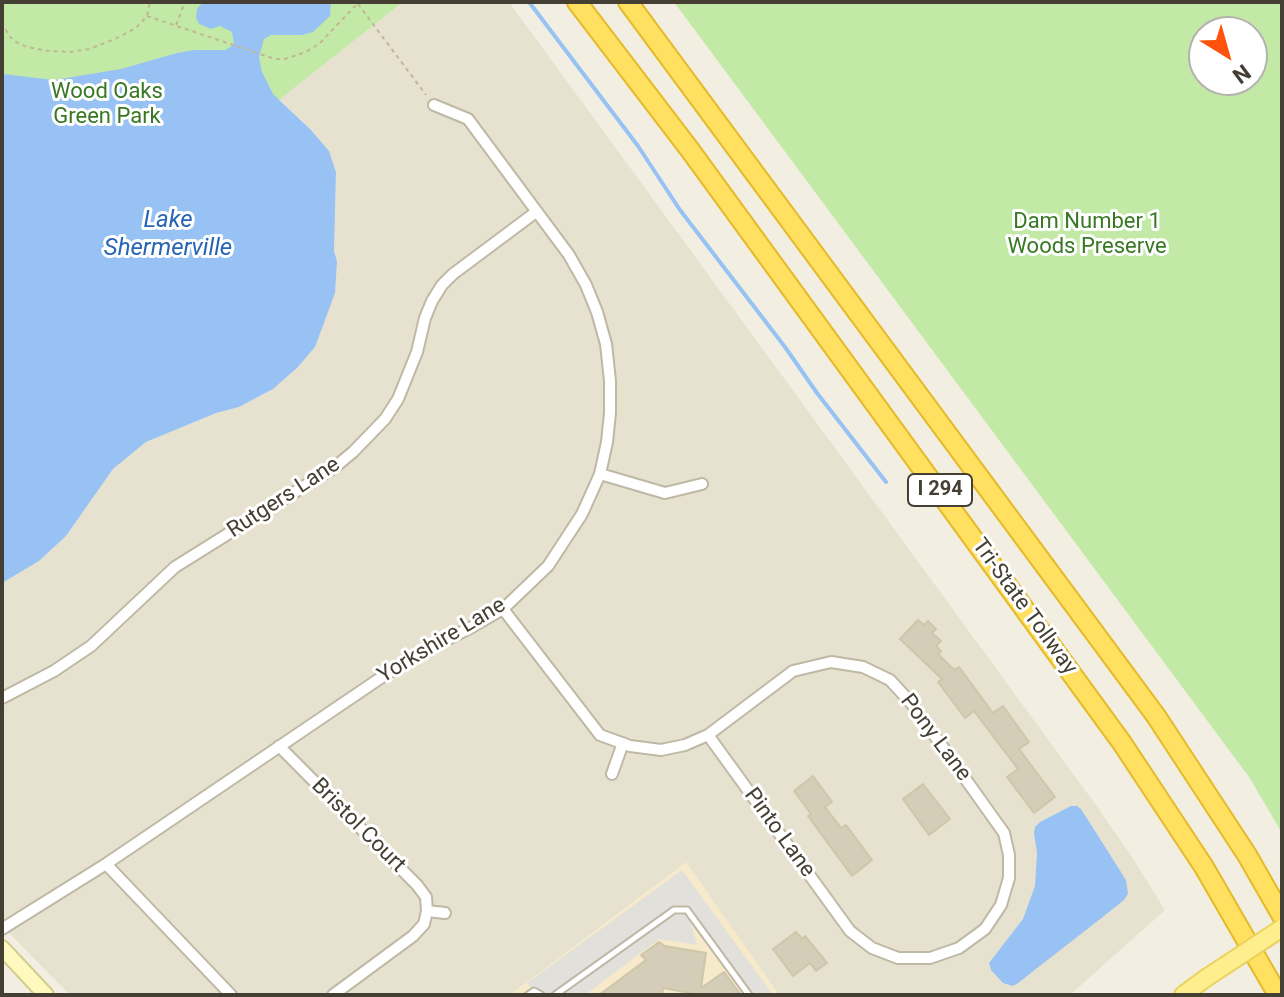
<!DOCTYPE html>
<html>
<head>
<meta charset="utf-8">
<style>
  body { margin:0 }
  #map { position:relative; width:1284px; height:997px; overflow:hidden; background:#f2efe2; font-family:Roboto,sans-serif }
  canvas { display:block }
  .frame { position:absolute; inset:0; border:4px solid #443f32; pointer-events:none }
  .north { position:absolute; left:1188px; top:16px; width:80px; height:80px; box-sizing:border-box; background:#fff; border:2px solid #b4b2ad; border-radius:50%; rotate:143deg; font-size:22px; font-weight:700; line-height:32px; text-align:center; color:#443f32 }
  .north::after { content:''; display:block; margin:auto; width:28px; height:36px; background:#ff520c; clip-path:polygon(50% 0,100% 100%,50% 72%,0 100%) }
</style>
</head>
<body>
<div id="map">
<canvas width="1284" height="997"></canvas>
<div class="frame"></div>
<div class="north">N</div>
</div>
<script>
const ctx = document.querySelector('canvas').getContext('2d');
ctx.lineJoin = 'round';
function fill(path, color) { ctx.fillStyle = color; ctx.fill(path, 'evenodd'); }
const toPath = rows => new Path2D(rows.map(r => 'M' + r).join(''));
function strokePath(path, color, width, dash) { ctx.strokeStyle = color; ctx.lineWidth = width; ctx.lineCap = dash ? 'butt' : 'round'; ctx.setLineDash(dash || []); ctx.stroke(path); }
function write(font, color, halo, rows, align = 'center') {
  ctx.font = font + ' Roboto,sans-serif'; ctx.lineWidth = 6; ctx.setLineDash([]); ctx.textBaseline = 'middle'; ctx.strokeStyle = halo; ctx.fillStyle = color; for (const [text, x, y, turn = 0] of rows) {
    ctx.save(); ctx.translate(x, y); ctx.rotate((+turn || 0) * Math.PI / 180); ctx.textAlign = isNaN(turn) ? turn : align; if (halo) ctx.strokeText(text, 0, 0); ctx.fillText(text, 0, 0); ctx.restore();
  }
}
const residential = toPath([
  [403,2,509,2,1093,801,1128,851,1165,910,1070,995,779,995,686,863,510,995,70,995,2,926,2,583,39,561,66,536,113,469,146,442,216,413,239,407,273,389,297,368,337,261,334,251,336,172,329,151,311,130,279,99]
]);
const commercial = toPath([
  [686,862,779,995,510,995]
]);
const green = toPath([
  [2,2,403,2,2,318],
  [674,2,1282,2,1282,833,1249,777],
  [1204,32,1252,32,1252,80,1204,80]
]);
const parking = toPath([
  [682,870,773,995,749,995,688,914,697,945,659,939,585,995,537,995,527,983]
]);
const water = toPath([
  [203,2,331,2,330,16,313,32,302,35,271,35,264,39,259,57,262,72,273,94,311,130,329,151,336,172,334,251,337,261,335,293,315,347,297,368,273,389,239,407,216,413,146,442,113,469,66,536,39,561,2,583,2,74,54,80,121,69,177,53,194,50,226,50,234,44,232,32,220,26,211,29,199,24,196,18,197,9],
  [1071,806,1077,806,1081,809,1126,880,1128,894,1124,900,1104,916,1018,983,1013,986,1003,983,991,970,989,963,1023,919,1035,886,1037,853,1034,833,1035,827,1040,822]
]);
const stream = toPath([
  [529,2,638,146,680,210,785,347,817,393,886,482]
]);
const building = toPath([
  [918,620,924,625,928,621,936,629,932,633,941,641,936,646,941,651,938,654,954,670,959,667,993,713,1003,706,1029,742,1019,749,1055,797,1034,813,1007,777,1018,769,974,711,965,718,938,682,942,679,900,639,918,620],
  [813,776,832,802,825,807,841,828,846,825,872,860,852,876,808,816,811,814,794,791,813,776],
  [923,784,950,819,929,835,903,799,923,784],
  [796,932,802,939,805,936,827,963,816,971,810,963,793,976,773,949,796,932],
  [659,942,665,946,706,953,701,988,724,972,741,995,689,995,690,993,663,988,662,995,599,995,646,960,641,955,659,942]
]);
const path = toPath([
  [358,4,426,95],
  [147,16,275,59,285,59,306,52,320,43,359,2],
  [2,22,9,36,16,42,27,47,49,51,70,52,89,49,115,39,136,28,147,16,150,2],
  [176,25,185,2]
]);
const lane = toPath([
  [528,995,534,991,541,995],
  [555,995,674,910,687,910,749,995]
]);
const street = toPath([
  [600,474,665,493,702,484],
  [503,609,600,735,630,746,661,750,685,745,708,735,793,671,831,662,863,667,890,680,912,704,1004,833,1009,855,1009,878,1001,905,985,929,959,948,930,958,898,958,872,948,850,931,708,735],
  [2,698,54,671,91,646,175,567,335,467,353,452,385,419,398,399,417,352,425,318,432,301,442,285,453,274,536,212],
  [279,746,417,885,426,897,427,911,424,924,413,936,333,995],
  [612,774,623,743],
  [106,864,231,995],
  [427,911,445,913],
  [2,929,106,864,410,658,470,628,503,609,548,566,582,514,600,474,607,442,610,413,610,381,606,344,597,312,586,285,569,255,468,119,434,105]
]);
const secondary = toPath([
  [2,948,46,995]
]);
const primary = toPath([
  [1183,995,1206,978]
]);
const highway = toPath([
  [577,2,690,150,1122,743,1204,867,1278,995],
  [628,2,1156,716,1247,855,1282,916]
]);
const primaryBridge = toPath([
  [1206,978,1282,928]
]);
const shields = [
  [940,490,64]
];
const shieldNames = [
  ["I 294",940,490]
];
const parkNames = [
  ["Wood Oaks",107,92],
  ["Green Park",107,117],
  ["Dam Number 1",1087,222],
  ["Woods Preserve",1087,247]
];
const streetNames = [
  ["Rutgers Lane",284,498,-33],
  ["Tri-State Tollway",1024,607,54],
  ["Yorkshire Lane",442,641,-31],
  ["Pony Lane",935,738,53],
  ["Bristol Court",358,826,45],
  ["Pinto Lane",779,833,54]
];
const waterNames = [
  ["Lake",168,221],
  ["Shermerville",168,249]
];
fill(residential, '#e6e2cf');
fill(commercial, '#f6eacb');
fill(green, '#c3e9a7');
fill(parking, '#e2e0db');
fill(water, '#99c2f4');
strokePath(stream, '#99c2f4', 4);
fill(building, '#d4cdb7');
strokePath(building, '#cfc6aa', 2);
strokePath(lane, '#beb8a4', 9);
strokePath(street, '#beb8a4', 14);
strokePath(secondary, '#d4cc8e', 18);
strokePath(primary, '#ead258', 20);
strokePath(highway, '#e5ba28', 22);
strokePath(path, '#c0b795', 2, [4, 4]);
strokePath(lane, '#fff', 5);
strokePath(street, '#fff', 10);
strokePath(secondary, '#fff8bf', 14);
strokePath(primary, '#ffee8e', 16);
strokePath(highway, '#ffe060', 18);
strokePath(primaryBridge, '#ead258', 20, []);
strokePath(primaryBridge, '#ffee8e', 16);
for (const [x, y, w] of shields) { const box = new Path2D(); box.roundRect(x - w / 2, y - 16, w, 32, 6); ctx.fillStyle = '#fff'; ctx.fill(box); strokePath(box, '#443f32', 2); }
write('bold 20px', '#443f32', null, shieldNames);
write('22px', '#387823', '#fff', parkNames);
write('22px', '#443f32', '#fff', streetNames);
write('italic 24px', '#2765b4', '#fff', waterNames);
</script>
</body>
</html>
